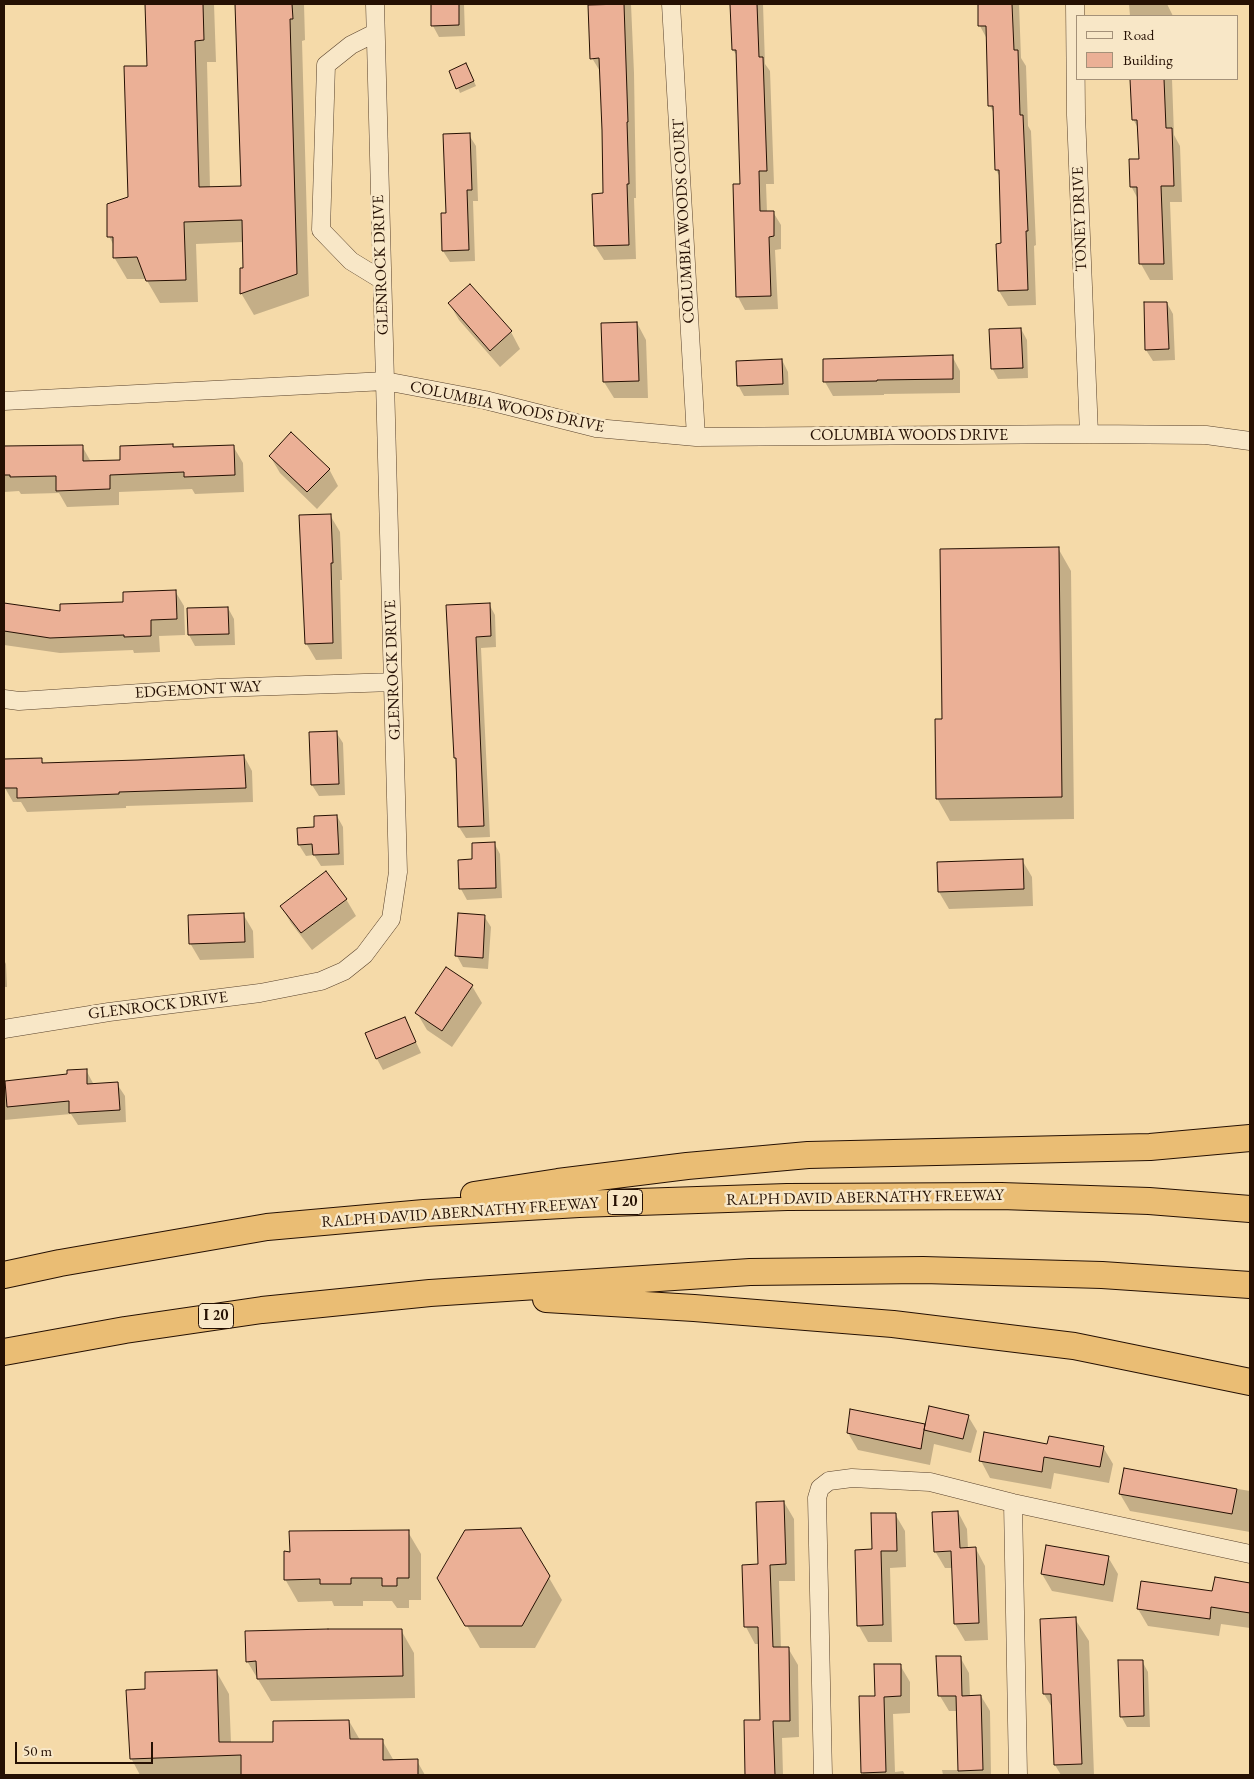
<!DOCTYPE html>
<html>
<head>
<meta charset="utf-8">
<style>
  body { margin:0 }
  #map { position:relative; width:1254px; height:1779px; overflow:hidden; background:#f5daa9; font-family:"EB Garamond",serif }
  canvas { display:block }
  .frame { position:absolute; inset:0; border:5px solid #251003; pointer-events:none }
  .legend { position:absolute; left:1076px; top:15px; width:162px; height:65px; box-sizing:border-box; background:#f8e7c7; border:1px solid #a49179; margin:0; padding:6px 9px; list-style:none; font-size:15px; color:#251003 }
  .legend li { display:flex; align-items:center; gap:10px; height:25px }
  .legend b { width:25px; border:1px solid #a49179 }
  .scale { position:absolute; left:15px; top:1742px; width:138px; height:22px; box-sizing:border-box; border:2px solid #251003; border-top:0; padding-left:6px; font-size:15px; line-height:18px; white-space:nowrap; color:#251003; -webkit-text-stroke:4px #f8e7c7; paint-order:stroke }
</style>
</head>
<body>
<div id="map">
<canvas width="1254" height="1779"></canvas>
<div class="frame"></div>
<ul class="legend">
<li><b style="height:6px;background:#f8e7c7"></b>Road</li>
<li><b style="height:14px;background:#ebb096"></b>Building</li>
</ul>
<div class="scale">50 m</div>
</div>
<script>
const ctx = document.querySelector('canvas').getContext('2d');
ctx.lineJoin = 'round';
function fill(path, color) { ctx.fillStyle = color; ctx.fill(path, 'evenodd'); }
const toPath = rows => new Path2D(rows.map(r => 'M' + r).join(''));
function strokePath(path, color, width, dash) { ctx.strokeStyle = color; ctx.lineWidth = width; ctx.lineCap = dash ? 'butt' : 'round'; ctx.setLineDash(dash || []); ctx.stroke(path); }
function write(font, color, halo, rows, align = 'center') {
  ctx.font = font + ' "EB Garamond",serif'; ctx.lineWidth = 5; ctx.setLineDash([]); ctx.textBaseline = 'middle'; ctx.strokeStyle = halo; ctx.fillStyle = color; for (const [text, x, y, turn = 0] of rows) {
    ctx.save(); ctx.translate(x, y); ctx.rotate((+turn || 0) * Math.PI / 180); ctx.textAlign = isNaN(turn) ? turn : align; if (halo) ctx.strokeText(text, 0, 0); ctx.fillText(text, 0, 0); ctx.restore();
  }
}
const shadow = toPath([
  [146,4,214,4,216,62,207,62,210,188,242,187,237,4,304,4,305,40,302,41,309,296,254,315,241,293,244,269,243,242,196,244,198,302,160,303,146,279,127,279,114,257,114,246,109,236,129,197,148,67],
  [432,4,464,4,465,36,439,37,433,26],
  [591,4,631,4,634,73,636,198,634,198,636,259,604,260,595,246,604,195,601,73,592,58],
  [732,4,763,4,765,64,770,71,774,184,766,184,767,212,773,212,781,225,781,249,775,250,778,309,745,310,738,297,734,185,742,185,738,57,733,50],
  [979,4,1019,4,1021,58,1026,66,1028,126,1031,131,1036,245,1034,246,1036,305,1008,306,999,291,1003,245,1000,177,996,170,994,113,990,106,987,39,980,26],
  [1129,4,1167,4,1173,16,1130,16],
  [469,70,476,86,460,93,458,88],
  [1131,79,1172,79,1174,135,1180,146,1182,202,1170,202,1173,280,1150,280,1141,264,1138,199,1131,186,1140,160,1139,130,1133,119],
  [469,135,476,146,478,201,473,201,475,261,450,262,443,251,442,215,447,214],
  [469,286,511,332,520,349,500,367,459,320,449,303],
  [1167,303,1173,314,1175,360,1153,361,1146,350],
  [637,323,646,340,648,398,614,398,604,382],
  [1021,329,1027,340,1028,378,998,379,992,368],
  [952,356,960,371,960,393,884,394,884,395,833,396,825,382,824,360],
  [782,360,788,372,789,395,744,396,738,385],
  [82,446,91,462,121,461,174,448,233,446,243,463,244,492,195,494,192,489,119,492,119,505,67,507,59,493,21,494,19,491,4,492,4,448],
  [270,456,329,469,338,486,317,509,280,473],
  [330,515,340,532,342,580,340,580,342,659,316,660,306,643],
  [1058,548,1071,571,1074,819,950,821,937,798,944,720],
  [175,591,184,606,185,635,159,636,160,652,134,653,133,650,60,653,4,645,4,604,61,612,124,603],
  [489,604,495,615,496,647,481,648,490,837,466,838,459,827,447,606],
  [228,608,234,619,235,645,195,646,189,635],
  [336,732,343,743,345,795,319,796,312,785,310,733],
  [244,756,252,771,253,802,126,806,126,808,27,812,21,802,13,802,5,788,4,760,41,759,44,764],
  [337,816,343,827,344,865,321,866,314,855,306,856,299,845,315,828],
  [494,843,500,854,502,898,467,900,461,889,473,860],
  [1022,860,1032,877,1033,906,949,909,939,892],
  [346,899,356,916,312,950,291,923,281,906],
  [243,914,253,931,254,958,200,960,190,943],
  [484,916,491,927,488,969,463,967,457,956],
  [4,960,6,964,7,987,4,987],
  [472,986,482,1003,452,1047,427,1030,417,1013],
  [405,1018,421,1053,383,1070,377,1059],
  [86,1070,94,1085,117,1084,125,1096,126,1122,78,1125,71,1114,4,1120,4,1083,69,1075],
  [968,1416,977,1431,971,1453,934,1444,930,1465,858,1450,848,1433,924,1425,926,1428],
  [1048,1445,1103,1447,1113,1464,1109,1483,1054,1473,1051,1489,990,1478,981,1461],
  [1125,1470,1250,1491,1250,1532,1130,1511,1120,1494],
  [784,1502,794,1519,795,1581,779,1581,781,1649,788,1648,798,1665,799,1737,782,1738,783,1775,746,1775,745,1722,762,1721,760,1644,755,1644,746,1627,759,1565],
  [958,1512,967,1529,968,1549,976,1549,985,1566,988,1640,965,1641,955,1624,953,1568,945,1568,935,1551],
  [895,1514,905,1531,906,1567,890,1568,892,1642,868,1642,859,1626,873,1550],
  [521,1530,562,1600,535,1648,480,1648,439,1578],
  [408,1532,421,1554,421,1600,409,1600,409,1608,397,1608,392,1601,363,1601,363,1606,334,1606,332,1601,298,1602,285,1579,291,1553],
  [1108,1557,1118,1574,1113,1602,1052,1591,1042,1574],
  [1216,1579,1250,1584,1250,1628,1221,1624,1219,1636,1148,1626,1138,1609,1213,1592],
  [1075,1619,1089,1641,1094,1775,1061,1775,1055,1765,1053,1709,1044,1694],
  [401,1630,414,1653,415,1698,271,1701,247,1661],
  [960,1657,969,1673,970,1696,981,1696,990,1711,991,1775,943,1775,942,1770,959,1770,958,1711,949,1711,940,1696],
  [1142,1661,1148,1672,1150,1727,1127,1727,1121,1716],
  [900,1665,910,1682,910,1713,893,1714,895,1772,903,1771,905,1775,864,1775,862,1772,877,1697],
  [216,1671,229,1694,231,1743,274,1743,349,1721,360,1740,382,1740,394,1761,417,1761,425,1775,140,1775,131,1758,146,1690]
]);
const building = toPath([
  [145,4,203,4,204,40,195,41,199,187,241,186,235,4,292,4,293,19,290,19,297,274,240,294,240,268,243,268,242,220,184,222,186,280,146,281,137,257,113,258,113,237,107,237,107,204,128,197,124,66,147,66,145,4],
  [431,4,459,4,459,25,431,26,431,4],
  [624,4,628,122,627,122,629,184,627,184,629,245,594,246,592,194,603,193,602,130,599,58,590,59,588,5,624,4],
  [730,4,757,4,759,57,763,57,767,171,759,171,760,211,774,211,774,236,769,237,771,296,736,297,733,184,740,184,736,50,732,50,730,4],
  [978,4,1012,4,1014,50,1018,50,1020,115,1023,115,1028,231,1026,231,1028,290,998,291,996,244,1001,243,999,170,995,170,993,106,988,106,986,26,978,26,978,4],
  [466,63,474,81,456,89,449,71,466,63],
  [1130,79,1164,79,1166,128,1172,128,1174,186,1161,186,1164,264,1139,264,1137,187,1130,187,1129,159,1139,159,1137,120,1132,120,1130,79],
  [470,133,472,190,467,190,469,250,442,251,441,213,446,213,443,134,470,133],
  [470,284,512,331,490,351,448,303,470,284],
  [1144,302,1167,302,1169,349,1145,350,1144,302],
  [637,322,639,381,603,382,601,323,637,322],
  [1021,328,1023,368,991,369,989,329,1021,328],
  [953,355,953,379,877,380,877,381,823,382,823,359,953,355],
  [782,359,783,384,737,386,736,361,782,359],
  [291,432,330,469,307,492,269,456,291,432],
  [173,444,173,447,234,445,235,475,184,477,184,472,110,475,110,489,56,491,56,476,10,477,10,475,4,475,4,446,83,445,83,461,120,460,120,446,173,444],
  [331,514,333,563,331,563,333,643,305,644,299,515,331,514],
  [1059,547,1062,797,936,799,935,719,942,719,940,549,1059,547],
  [176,590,177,619,151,620,151,636,124,637,124,635,50,638,4,631,4,603,60,611,60,604,123,602,123,592,176,590],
  [490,603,491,636,476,637,484,826,458,827,456,758,454,758,446,605,490,603],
  [228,607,229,634,188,635,187,608,228,607],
  [337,731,339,784,311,785,309,732,337,731],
  [244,755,246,788,119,792,119,794,17,798,17,788,4,788,4,759,42,758,42,763,138,760,244,755],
  [337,815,339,854,313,855,312,844,298,845,297,828,314,827,314,816,337,815],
  [495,842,496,888,459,889,458,860,472,859,472,843,495,842],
  [1023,859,1024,889,938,892,937,862,1023,859],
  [326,871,347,899,301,933,280,906,326,871],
  [244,913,245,942,189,944,188,915,244,913],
  [458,913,485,915,483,958,455,956,458,913],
  [446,967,473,985,442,1031,415,1013,446,967],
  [405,1017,416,1042,376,1059,365,1033,405,1017],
  [87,1069,87,1084,118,1082,120,1110,69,1113,69,1101,7,1107,5,1081,67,1074,67,1070,87,1069],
  [929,1406,969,1415,963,1439,924,1430,929,1406],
  [850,1409,925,1424,921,1449,847,1433,850,1409],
  [984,1432,1047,1444,1049,1436,1104,1446,1100,1467,1044,1457,1042,1472,979,1461,984,1432],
  [1124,1468,1237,1489,1232,1514,1119,1494,1124,1468],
  [784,1501,786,1564,770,1565,773,1647,789,1647,790,1721,773,1721,775,1775,745,1775,744,1720,760,1720,758,1627,744,1627,742,1565,758,1564,756,1502,784,1501],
  [958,1511,960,1548,976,1547,979,1623,954,1624,951,1551,934,1552,932,1512,958,1511],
  [871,1513,896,1513,897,1551,881,1551,883,1625,857,1626,855,1550,872,1549,871,1513],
  [521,1528,550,1576,522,1626,465,1626,437,1578,465,1530,521,1528],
  [409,1530,409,1578,397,1578,397,1586,382,1586,382,1578,351,1578,351,1584,320,1584,320,1579,284,1580,284,1551,290,1552,289,1531,409,1530],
  [1046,1545,1109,1556,1104,1585,1041,1574,1046,1545],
  [1215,1577,1250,1583,1250,1613,1211,1607,1210,1619,1137,1609,1141,1581,1212,1591,1215,1577],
  [1076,1617,1082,1764,1054,1765,1051,1694,1043,1694,1040,1619,1076,1617],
  [328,1629,402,1629,403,1676,257,1679,256,1661,246,1662,245,1631,328,1629],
  [936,1656,961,1656,962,1696,981,1695,983,1770,958,1771,956,1696,938,1696,936,1656],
  [1118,1660,1143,1660,1144,1716,1120,1717,1118,1660],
  [874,1664,901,1664,901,1696,884,1697,886,1772,861,1773,859,1696,875,1696,874,1664],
  [217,1670,219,1742,273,1742,273,1721,349,1720,350,1739,383,1739,383,1760,418,1759,418,1775,241,1775,241,1755,130,1759,126,1690,145,1689,145,1672,217,1670]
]);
const minor = toPath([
  [671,4,696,437],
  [1075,4,1076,115,1089,434],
  [375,33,351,45,326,65,321,230,351,261,382,280],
  [4,401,385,381,485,400,596,428,696,437,1089,434,1206,435,1250,441],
  [4,699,19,701,218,688,393,682],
  [4,1029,109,1012,260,993,321,981,344,971,364,955,391,919,398,872,375,4],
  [1013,1503,1018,1775],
  [823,1775,817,1498,820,1488,829,1481,852,1478,930,1482,1013,1503,1250,1554]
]);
const highway = toPath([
  [474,1195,558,1182,687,1166,808,1155,1150,1147,1250,1138],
  [4,1275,60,1263,267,1227,424,1213,579,1204,787,1197,1001,1196,1149,1201,1250,1209],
  [546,1299,694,1308,893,1324,1074,1346,1250,1382],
  [4,1352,125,1330,262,1310,430,1293,750,1272,923,1270,1102,1275,1250,1285]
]);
const shields = [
  [625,1202,35],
  [216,1316,35]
];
const shieldNames = [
  ["I 20",625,1202],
  ["I 20",216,1316]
];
const streetNames = [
  ["TONEY DRIVE",1080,219,-92],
  ["COLUMBIA WOODS COURT",684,221,-93],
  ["GLENROCK DRIVE",381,265,-92],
  ["COLUMBIA WOODS DRIVE",507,407,12],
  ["COLUMBIA WOODS DRIVE",909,436],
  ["GLENROCK DRIVE",393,670,-92],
  ["EDGEMONT WAY",198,690,-3],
  ["GLENROCK DRIVE",158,1006,-7],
  ["RALPH DAVID ABERNATHY FREEWAY",865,1198,-1],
  ["RALPH DAVID ABERNATHY FREEWAY",460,1213,-4]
];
fill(shadow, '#0003');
fill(building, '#ebb096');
strokePath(building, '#251003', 1);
strokePath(minor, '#59422c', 19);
strokePath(highway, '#251003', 28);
strokePath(minor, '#f8e7c7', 18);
strokePath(highway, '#eabd74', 26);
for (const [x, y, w] of shields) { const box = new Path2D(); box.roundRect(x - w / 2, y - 12.5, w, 25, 4); ctx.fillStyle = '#f8e7c7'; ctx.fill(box); strokePath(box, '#251003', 1); }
write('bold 15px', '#251003', null, shieldNames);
write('16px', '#251003', '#f8e7c7', streetNames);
</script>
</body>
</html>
